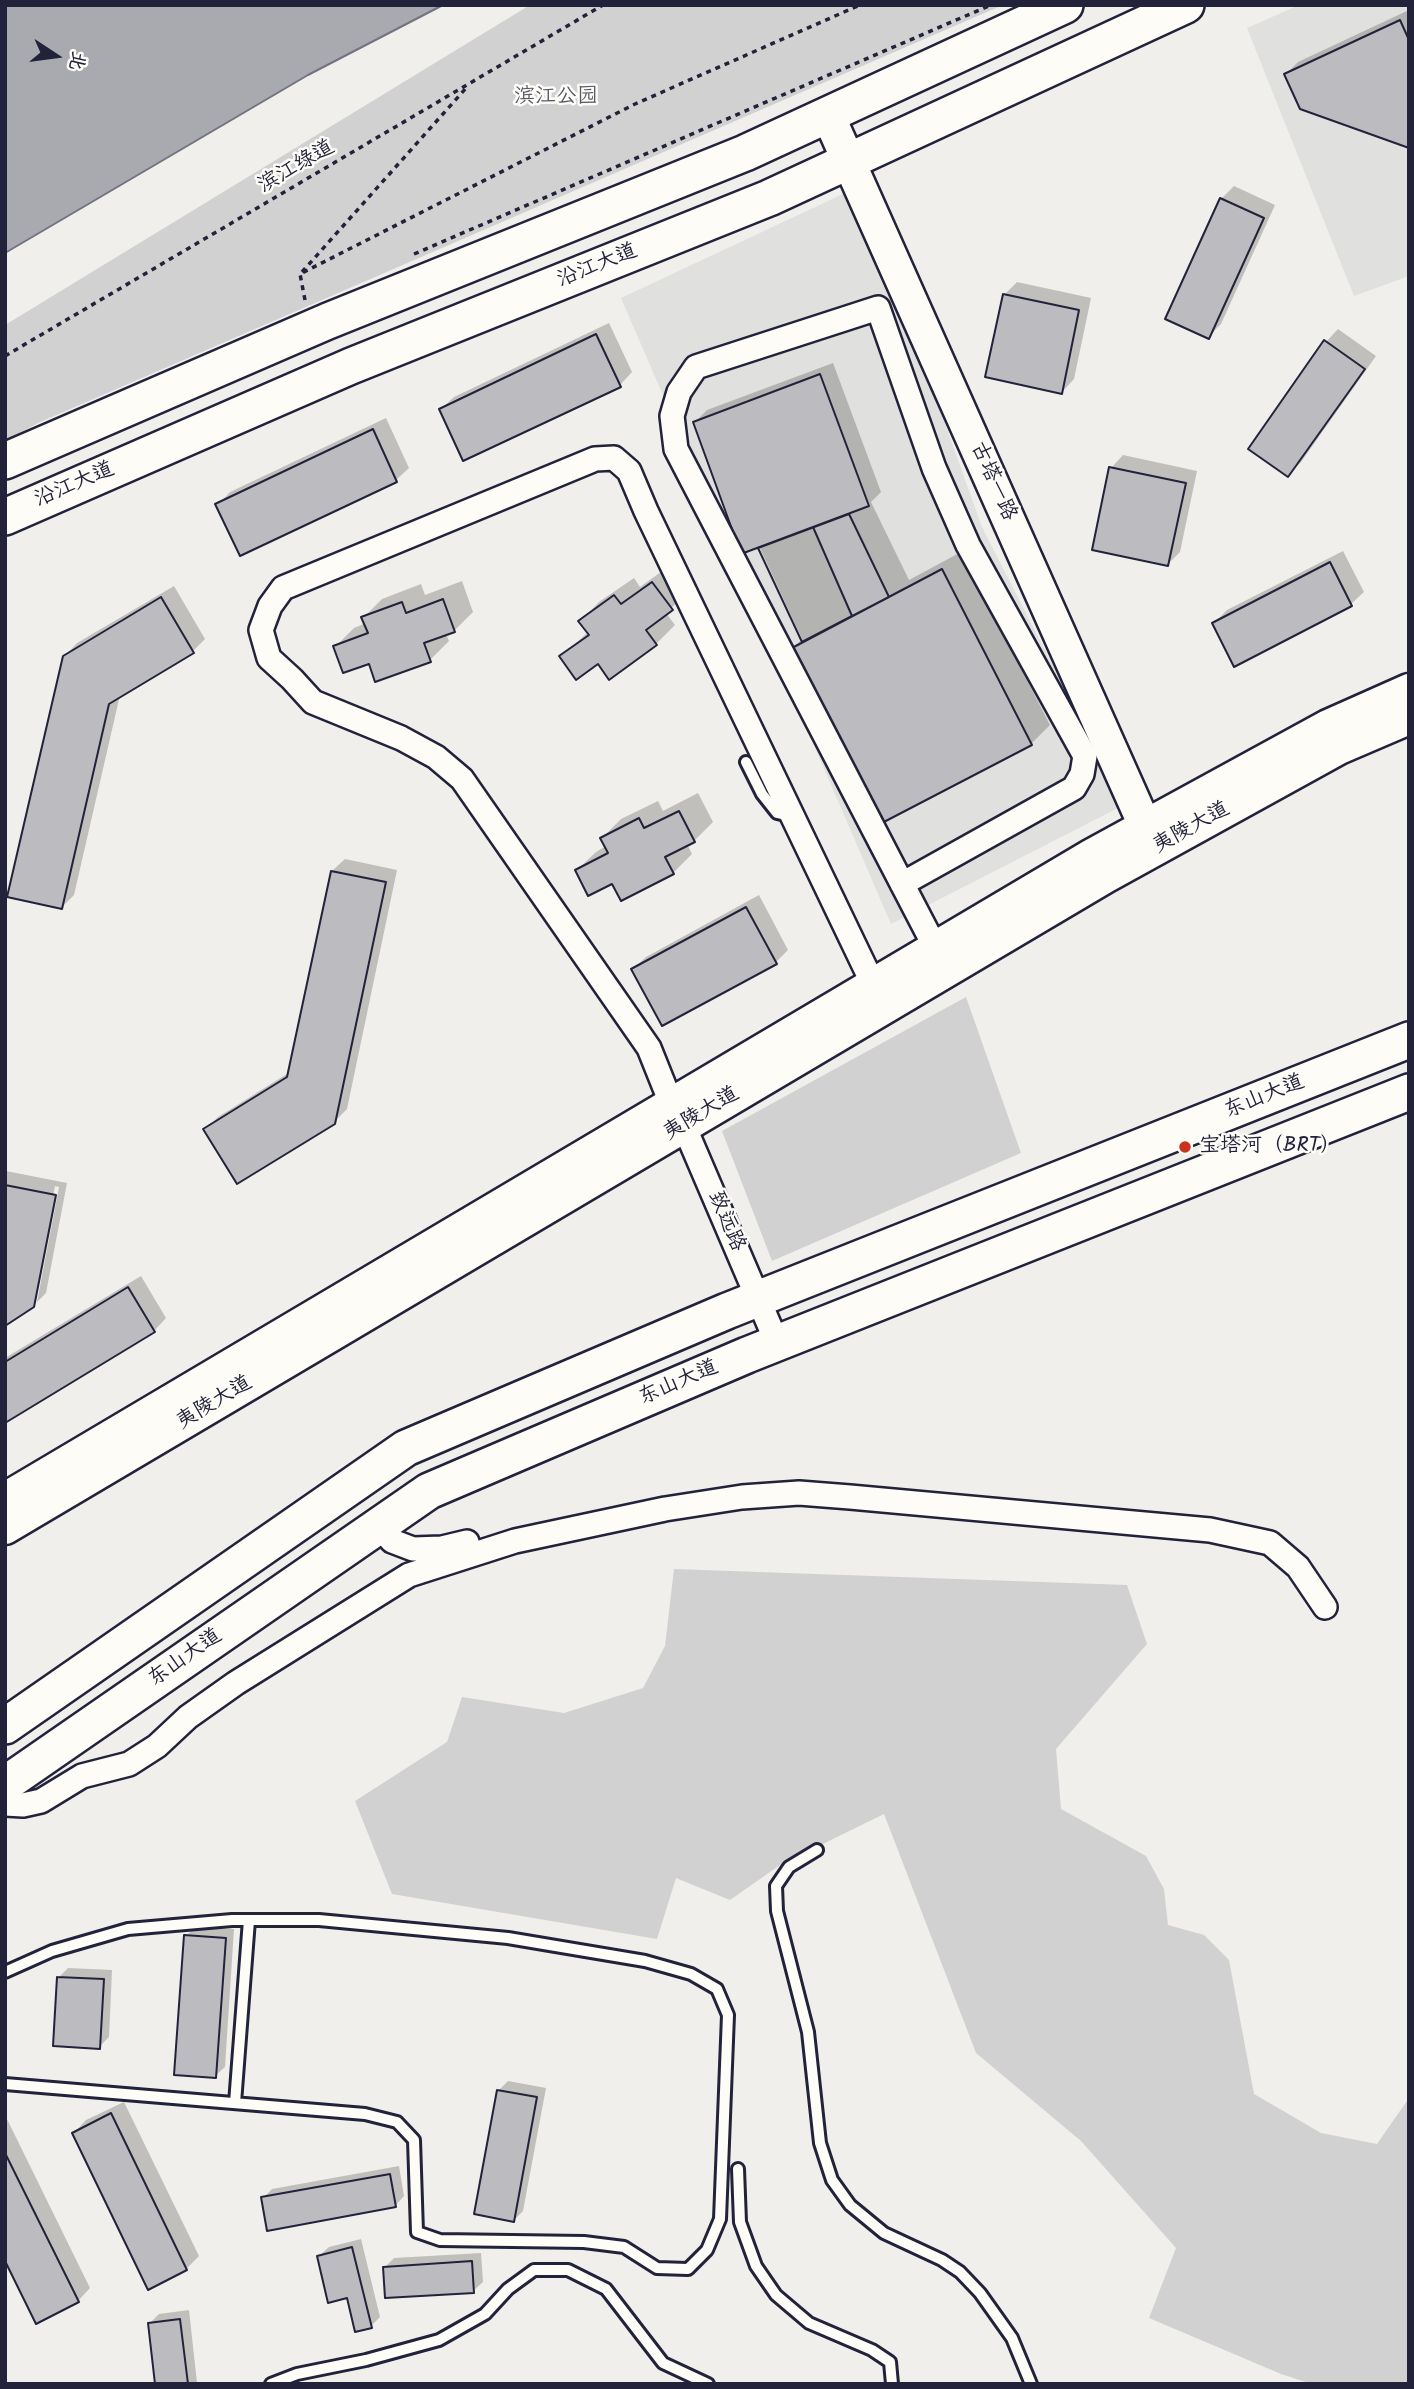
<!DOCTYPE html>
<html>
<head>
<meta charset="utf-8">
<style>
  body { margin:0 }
  #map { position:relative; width:1414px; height:2389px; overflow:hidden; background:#f0efec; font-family:Kalam,"LXGW WenKai TC",sans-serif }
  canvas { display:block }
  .frame { position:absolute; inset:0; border:7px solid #22223b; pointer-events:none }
  .north { position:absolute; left:21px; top:21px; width:70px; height:70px; -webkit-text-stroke:5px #fdfcf7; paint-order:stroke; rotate:103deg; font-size:19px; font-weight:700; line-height:28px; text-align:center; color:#22223b }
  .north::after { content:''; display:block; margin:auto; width:24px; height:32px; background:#22223b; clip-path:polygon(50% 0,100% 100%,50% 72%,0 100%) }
</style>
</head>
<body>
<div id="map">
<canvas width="1414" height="2389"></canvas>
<div class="frame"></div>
<div class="north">北</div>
</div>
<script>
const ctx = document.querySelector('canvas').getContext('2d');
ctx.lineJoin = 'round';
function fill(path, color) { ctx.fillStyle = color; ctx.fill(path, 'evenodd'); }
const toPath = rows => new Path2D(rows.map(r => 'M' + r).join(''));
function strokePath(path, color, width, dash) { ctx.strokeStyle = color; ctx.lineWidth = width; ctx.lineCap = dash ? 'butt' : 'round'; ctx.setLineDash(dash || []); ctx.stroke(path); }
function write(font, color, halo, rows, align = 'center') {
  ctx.font = font + ' Kalam,"LXGW WenKai TC",sans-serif'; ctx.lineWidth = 5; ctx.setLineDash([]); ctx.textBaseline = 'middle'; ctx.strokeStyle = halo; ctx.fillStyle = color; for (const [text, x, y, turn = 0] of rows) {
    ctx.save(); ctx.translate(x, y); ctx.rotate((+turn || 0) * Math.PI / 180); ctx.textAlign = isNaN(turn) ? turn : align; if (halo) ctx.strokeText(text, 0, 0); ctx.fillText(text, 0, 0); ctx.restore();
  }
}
const built = toPath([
  [1299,5,1409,5,1409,276,1354,296,1247,28],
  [860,186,982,527,1124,805,891,924,621,298]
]);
const green = toPath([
  [530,5,1003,5,38,423,5,441,5,325],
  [966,997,1021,1153,772,1261,722,1131],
  [674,1569,1127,1585,1147,1644,1056,1749,1061,1809,1146,1856,1164,1889,1168,1925,1204,1935,1229,1960,1254,2094,1321,2133,1377,2144,1409,2098,1409,2384,1312,2384,1281,2374,1149,2318,1176,2248,1081,2141,976,2053,884,1814,780,1865,730,1900,676,1878,657,1939,392,1894,355,1801,447,1742,462,1697,564,1713,643,1688,665,1646]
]);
const water = toPath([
  [5,5,443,5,308,75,5,253,5,5]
]);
const shadow = toPath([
  [1409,10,1409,147,1286,74,1298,62],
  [1234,186,1275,205,1221,324,1208,337,1221,199],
  [1017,282,1091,298,1074,379,1062,392,1004,295],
  [609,323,632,372,620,385,441,409,454,397],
  [1338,329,1376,356,1301,462,1288,475,1326,342],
  [833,363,881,492,871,502,909,580,961,552,1050,725,1031,744,792,649,802,639,759,546,695,422,707,410],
  [386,418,409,468,396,480,241,554,218,505,230,492],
  [1123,455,1197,471,1180,552,1167,565,1111,468],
  [1343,551,1364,592,1351,604,1214,623,1227,610],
  [672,564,690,590,666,613,675,625,656,644,598,662,561,657,588,632,581,621,599,602,634,578,640,587],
  [462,581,473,612,454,631,446,634,449,641,430,660,370,662,335,647,354,628,366,623,363,618,382,599,421,584,425,595],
  [174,586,205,639,192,652,120,695,74,895,61,908,64,657,77,643],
  [698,793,713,822,694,841,687,844,692,854,673,873,613,882,577,870,596,852,606,846,602,838,621,819,658,801,663,811],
  [345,859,397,870,347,1109,333,1123,206,1129,218,1117,290,1072,332,871],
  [759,895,788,950,776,962,633,969,646,957],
  [6,1171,67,1183,46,1293,37,1302,59,1187,55,1186,33,1304,35,1304,5,1324],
  [141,1276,166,1318,154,1331,5,1421,5,1358],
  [195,1927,234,1929,225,2067,215,2076,186,1936],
  [68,1968,112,1970,109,2037,99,2047,58,1978],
  [508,2081,546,2088,523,2211,514,2220,498,2091],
  [124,2102,199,2256,186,2269,149,2287,74,2133,86,2120],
  [5,2115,90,2288,78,2301,5,2257],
  [399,2166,404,2196,395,2206,263,2198,272,2189],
  [361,2239,380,2317,371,2326,319,2256,329,2247],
  [481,2253,483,2282,473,2291,385,2267,394,2258],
  [189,2310,197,2383,156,2384,150,2323,159,2314]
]);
const building = toPath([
  [1400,20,1409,40,1409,148,1300,109,1284,74,1400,20],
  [1220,198,1264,218,1209,339,1165,319,1220,198],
  [1003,294,1079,310,1062,394,985,377,1003,294],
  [596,334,621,387,463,461,439,409,596,334],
  [1324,340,1365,369,1288,477,1248,449,1324,340],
  [820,374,869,506,741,554,693,422,820,374],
  [373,429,397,482,240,556,215,504,373,429],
  [1109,467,1186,483,1168,566,1092,550,1109,467],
  [849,514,889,597,802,642,758,548,849,514],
  [813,527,852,616,802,642,758,548,813,527],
  [1330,562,1352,606,1234,667,1212,623,1330,562],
  [942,569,1032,745,880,824,790,649,942,569],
  [652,582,673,610,646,630,657,645,609,680,598,664,576,680,559,656,589,635,578,621,614,595,621,604,652,582],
  [161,597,194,653,109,704,62,909,7,897,63,656,161,597],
  [443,599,455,632,424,643,431,662,375,682,369,664,343,673,333,646,368,633,361,617,402,602,406,613,443,599],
  [679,811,695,842,665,857,674,874,621,901,612,884,588,896,575,870,608,853,600,838,639,818,644,828,679,811],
  [331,871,386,882,335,1124,237,1184,203,1129,287,1077,331,871],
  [746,907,777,964,662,1026,631,969,746,907],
  [5,1185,56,1195,34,1307,5,1326,5,1185],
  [128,1287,155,1332,5,1423,5,1362,128,1287],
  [184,1935,226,1938,216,2078,174,2075,184,1935],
  [57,1977,104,1979,100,2049,53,2046,57,1977],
  [497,2090,537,2097,514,2222,474,2214,497,2090],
  [111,2113,187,2270,148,2290,72,2133,111,2113],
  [5,2153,79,2302,36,2324,5,2261,5,2153],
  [390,2174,396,2207,267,2231,261,2197,390,2174],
  [352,2247,372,2328,355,2332,347,2298,328,2303,317,2256,352,2247],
  [472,2261,474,2293,385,2298,383,2267,472,2261],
  [180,2319,188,2384,155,2384,148,2323,180,2319]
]);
const path = toPath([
  [414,254,991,5],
  [302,272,467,87],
  [305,300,300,274,635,104,860,5],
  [5,356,603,5]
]);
const lane = toPath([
  [746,762,762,794,777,813,790,816],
  [817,1850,789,1867,776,1886,777,1911,808,2032,820,2143,832,2180,850,2205,884,2233,942,2260,960,2272,980,2293,1012,2338,1031,2384],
  [5,1972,52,1951,128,1929,232,1920,319,1920,508,1938,645,1961,691,1974,717,1989,728,2015,720,2219,707,2250,688,2269,657,2268,624,2247,584,2242,440,2240,417,2232,414,2140,397,2122,365,2114,5,2084],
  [235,2103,249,1920],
  [738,2169,740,2222,756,2266,776,2295,809,2323,872,2350,890,2362,892,2384],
  [271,2384,297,2374,366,2360,439,2340,485,2314,508,2289,534,2270,568,2270,606,2289,663,2363,708,2384]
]);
const street = toPath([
  [902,884,1074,788,1082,774,1085,756,968,545,934,468,878,308,696,367,679,392,672,416,676,449,935,947],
  [777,1343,684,1126,671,1103,649,1048,462,779,436,757,401,738,313,702,292,679,269,658,261,630,270,606,283,588,595,459,614,458,629,471,646,511,873,984],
  [378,1525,392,1541,413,1549,442,1548,467,1542],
  [5,1804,23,1805,41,1801,82,1776,129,1764,157,1746,188,1717,236,1683,409,1575,515,1541,665,1509,742,1497,799,1493,850,1497,1210,1530,1270,1543,1298,1567,1325,1607]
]);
const secondary = toPath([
  [828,115,1154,846],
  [5,1499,1092,855,1328,726,1409,690],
  [5,1528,1105,877,1339,748,1409,718]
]);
const primary = toPath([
  [5,461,328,321,745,153,1065,5],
  [5,517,351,366,769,198,1186,5],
  [5,1726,406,1448,727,1311,1409,1040],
  [5,1784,429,1491,747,1355,1409,1092]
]);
const markers = [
  [1185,1147,7,"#c8321e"]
];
const parkNames = [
  ["滨江公园",556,98]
];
const streetNames = [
  ["滨江绿道",297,168,-30],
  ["沿江大道",598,267,-22],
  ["古塔一路",992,482,66],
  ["沿江大道",75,486,-23],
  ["夷陵大道",1192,829,-29],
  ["东山大道",1265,1098,-22],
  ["夷陵大道",702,1115,-31],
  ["致远路",725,1222,67],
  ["东山大道",679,1384,-23],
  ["夷陵大道",215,1404,-31],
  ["东山大道",186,1659,-35]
];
const poiNames = [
  ["宝塔河（BRT）",1199,1147]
];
fill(built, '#e0e0df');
fill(green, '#d2d1d1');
fill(water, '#a9a9b0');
strokePath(water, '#737381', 2);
fill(shadow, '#0003');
fill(building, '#bcbcc0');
strokePath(building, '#22223b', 2);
strokePath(lane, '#22223b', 16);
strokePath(street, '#22223b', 28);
strokePath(secondary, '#22223b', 37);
strokePath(primary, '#22223b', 40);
strokePath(path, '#22223b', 3.5, [5, 5]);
strokePath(lane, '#fdfcf7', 10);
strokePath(street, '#fdfcf7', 23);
strokePath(secondary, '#fdfcf7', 32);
strokePath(primary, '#fdfcf7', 35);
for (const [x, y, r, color] of markers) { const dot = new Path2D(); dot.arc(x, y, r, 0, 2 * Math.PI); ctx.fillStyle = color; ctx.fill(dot); strokePath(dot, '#fdfcf7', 2.5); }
write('21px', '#575768', '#fdfcf7', parkNames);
write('21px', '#22223b', '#fdfcf7', streetNames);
write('21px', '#22223b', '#fdfcf7', poiNames, 'left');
</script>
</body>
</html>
